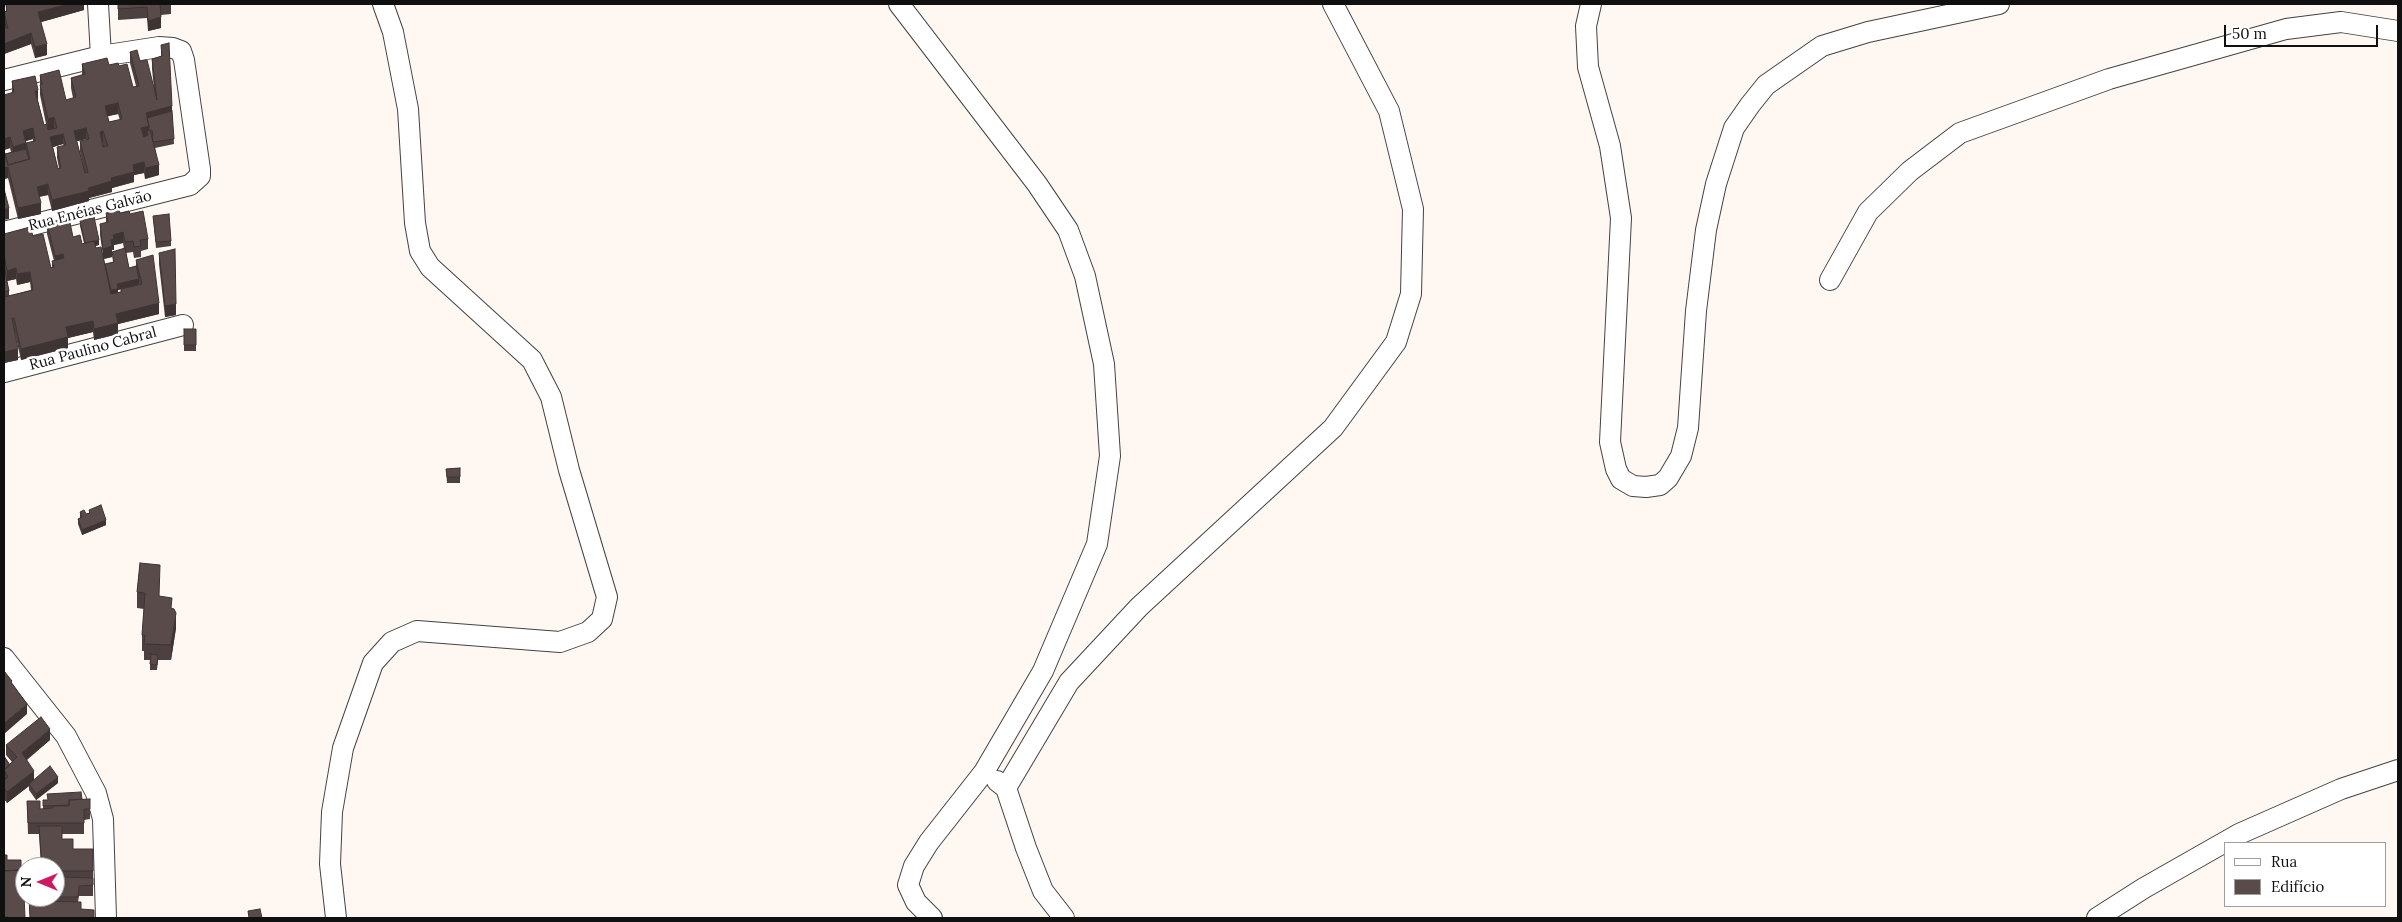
<!DOCTYPE html>
<html>
<head>
<meta charset="utf-8">
<style>
  body { margin:0 }
  #map { position:relative; width:2402px; height:922px; overflow:hidden; background:#fff8f2; font-family:Lora,serif }
  canvas { display:block }
  .frame { position:absolute; inset:0; border:5px solid #101010; pointer-events:none }
  .legend { position:absolute; left:2224px; top:842px; width:162px; height:65px; box-sizing:border-box; background:#fff; border:1px solid #9f9f9f; margin:0; padding:6px 9px; list-style:none; font-size:15px; color:#101010 }
  .legend li { display:flex; align-items:center; gap:10px; height:25px }
  .legend b { width:25px; border:1px solid #9f9f9f }
  .north { position:absolute; left:15px; top:857px; width:50px; height:50px; box-sizing:border-box; background:#fff; border:1px solid #9f9f9f; border-radius:50%; rotate:270deg; font-size:14px; font-weight:700; line-height:20px; text-align:center; color:#101010 }
  .north::after { content:''; display:block; margin:auto; width:18px; height:22px; background:#cf1963; clip-path:polygon(50% 0,100% 100%,50% 72%,0 100%) }
  .scale { position:absolute; left:2224px; top:25px; width:154px; height:22px; box-sizing:border-box; border:2px solid #101010; border-top:0; padding-left:6px; font-size:15px; line-height:18px; white-space:nowrap; color:#101010; -webkit-text-stroke:4px #fff; paint-order:stroke }
</style>
</head>
<body>
<div id="map">
<canvas width="2402" height="922"></canvas>
<div class="frame"></div>
<ul class="legend">
<li><b style="height:6px;background:#fff"></b>Rua</li>
<li><b style="height:14px;background:#5a4b4b"></b>Edifício</li>
</ul>
<div class="north">N</div>
<div class="scale">50 m</div>
</div>
<script>
const ctx = document.querySelector('canvas').getContext('2d');
ctx.lineJoin = 'round';
const toPath = rows => new Path2D(rows.map(r => 'M' + r).join(''));
function strokePath(path, color, width, dash) { ctx.strokeStyle = color; ctx.lineWidth = width; ctx.lineCap = dash ? 'butt' : 'round'; ctx.setLineDash(dash || []); ctx.stroke(path); }
function fill(path, color) { ctx.fillStyle = color; ctx.fill(path, 'evenodd'); }
function write(font, color, halo, rows, align = 'center') {
  ctx.font = font + ' Lora,serif'; ctx.lineWidth = 5; ctx.setLineDash([]); ctx.textBaseline = 'middle'; ctx.strokeStyle = halo; ctx.fillStyle = color; for (const [text, x, y, turn = 0] of rows) {
    ctx.save(); ctx.translate(x, y); ctx.rotate((+turn || 0) * Math.PI / 180); ctx.textAlign = isNaN(turn) ? turn : align; if (halo) ctx.strokeText(text, 0, 0); ctx.fillText(text, 0, 0); ctx.restore();
  }
}
const minor = toPath([
  [98,4,101,56],
  [899,4,1037,184,1068,230,1085,276,1104,364,1110,456,1097,544,1043,671,984,772,929,842,914,866,908,885,916,902,932,918],
  [1591,4,1586,26,1588,67,1610,146,1621,218,1610,442,1616,469,1621,479,1633,486,1646,487,1660,485,1668,478,1681,456,1688,428,1696,311,1706,230,1716,184,1734,128,1750,105,1766,85,1822,46,1868,32,1999,4],
  [4,80,101,56,159,47,173,48,181,51,184,60,200,169,200,176,190,185,4,232],
  [1830,280,1868,212,1910,171,1960,133,2109,79,2286,29,2341,22,2398,31],
  [4,372,183,325],
  [4,658,66,736,96,793,103,819,106,918],
  [997,781,1006,788,1026,848,1043,891,1064,918],
  [1006,788,1069,682,1139,607,1333,428,1396,342,1411,294,1413,209,1389,111,1333,4],
  [336,918,330,864,332,812,343,748,373,663,392,642,417,631,560,642,588,632,602,619,607,597,569,470,551,397,532,360,430,267,420,251,415,223,408,109,393,32,383,4],
  [2097,918,2144,888,2239,834,2341,789,2398,770]
]);
const wall = toPath([
  [8,4,84,4,84,10,41,22,47,55,35,58,31,44,4,54,4,12,6,11,6,5],
  [118,4,171,4,171,14,161,15,161,28,148,31,147,18,118,20],
  [161,45,172,112,174,144,155,148,159,175,145,179,144,173,134,175,134,182,112,188,112,192,89,198,89,201,52,211,48,195,39,197,41,214,18,219,8,178,4,179,4,150,5,154,11,152,10,148,4,150,12,93,12,81,38,100,38,101,44,125,46,124,40,95,40,75,66,100,73,98,71,88,71,78,82,75,82,64,119,66,133,87,136,86,130,63,130,52,140,61,154,89,152,69,152,59,161,56],
  [118,114,120,120,109,122,107,116],
  [33,139,33,141,26,143,26,149,25,141],
  [86,139,86,140,80,141,80,152,85,173,77,141],
  [63,144,64,146,57,147,57,158,59,168,58,169,53,147],
  [106,213,130,214,148,239,148,249,141,251,141,257,134,258,133,252,126,253,129,268,136,266,136,260,159,314,118,324,118,334,94,340,93,332,68,338,68,348,21,360,14,329,18,360,4,363,4,266,5,274,4,264,4,234,33,236,51,268,52,267,52,261,54,261,47,234,47,223,73,237,82,244,84,243,80,226,80,221,99,245,95,246,96,248,103,256,100,235,100,224,106,223],
  [123,243,124,249,112,252,113,262,105,264,104,259,112,257,112,250,114,250,114,245],
  [16,279,17,285,30,282,31,290,9,296,9,291,7,281],
  [139,284,121,289,121,292,118,293,118,290],
  [153,216,171,241,171,246,156,248],
  [159,253,176,315,165,317,159,264],
  [184,329,196,329,196,351,184,351],
  [460,468,460,483,447,483,446,469],
  [89,510,106,525,82,535,78,524,78,519,80,518,80,512,86,514,89,513],
  [140,563,159,596,172,609,176,628,171,660,158,660,157,670,150,670,150,660,144,660,144,651,142,651,142,635,144,609,137,608,137,592],
  [50,740,27,760,34,780,58,783,36,800,29,790,29,786,7,803,4,799,4,756,10,765,12,762,6,755,6,745],
  [90,799,90,819,84,820,84,834,62,834,62,839,73,849,93,849,93,896,79,896,78,902,81,909,94,918,30,918,29,897,55,897,55,867,41,867,39,834,28,834,27,801,40,809,43,809,43,800],
  [4,855,7,860,21,860,21,881,20,881,20,895,25,918,4,918]
]);
const shadedWall = toPath([
  [69,4,84,4,84,10,38,23,38,12],
  [161,17,161,28,148,31,148,21],
  [31,33,31,44,4,54,4,44],
  [47,44,47,55,35,58,35,47],
  [38,90,38,100,35,101,35,91],
  [118,103,118,114,105,117,105,106],
  [172,106,172,117,147,123,146,113],
  [54,117,54,128,48,130,48,119],
  [149,126,149,136,147,131,147,137,141,138,141,128],
  [33,128,33,139,23,142,23,131],
  [86,128,86,139,74,142,74,131],
  [103,131,103,142,100,143,100,132],
  [63,134,63,144,50,148,50,137],
  [10,137,10,148,4,150,4,139],
  [26,143,26,154,13,158,13,147],
  [144,162,144,173,134,175,134,182,112,188,112,192,89,198,89,201,52,211,52,200,88,188,133,165],
  [159,165,159,175,145,179,145,168],
  [8,167,8,178,4,179,4,168],
  [48,184,48,195,37,197,37,187],
  [41,203,41,214,18,219,18,208],
  [9,208,9,219,4,220,4,209],
  [123,232,123,243,114,245,114,250,112,250,112,257,103,259,103,249,111,240,113,235],
  [99,240,99,245,85,248,85,243],
  [63,254,63,264,55,266,55,256],
  [16,268,16,279,7,281,7,271],
  [30,272,30,282,17,285,17,274],
  [139,279,139,284,118,290,118,294,111,296,111,290,117,284],
  [159,303,159,314,118,324,118,334,94,340,94,329,116,314],
  [176,304,176,315,165,317,165,306],
  [93,321,93,332,68,338,68,348,21,360,21,349,66,327],
  [18,349,18,360,4,363,4,352],
  [106,520,106,525,82,535,82,530],
  [176,613,176,628,171,660,171,645],
  [27,704,27,714,4,734,4,723],
  [50,729,50,740,22,763,22,753],
  [34,771,34,782,29,784,29,786,7,803,7,792],
  [58,777,58,783,36,800,36,794]
]);
const building = toPath([
  [9,4,69,4,38,12,47,44,35,47,31,33,4,44,4,19,6,28,8,28,4,12,7,11,6,5,9,4],
  [118,4,170,4,160,4,161,17,148,21,147,7,118,9,118,4],
  [169,43,172,106,146,113,149,126,141,128,144,137,148,135,147,131,150,130,159,165,145,168,144,162,133,165,134,172,111,178,112,181,88,188,89,191,52,200,48,184,37,187,41,203,18,208,8,167,4,168,4,150,8,165,30,159,26,143,35,141,33,128,23,131,26,143,13,147,10,137,4,139,4,95,14,92,12,81,35,76,38,90,35,91,44,125,47,124,48,130,57,128,54,117,48,119,40,85,42,84,40,75,59,70,66,100,76,97,71,78,85,74,82,64,107,58,109,65,118,63,119,66,127,64,133,87,139,86,130,52,137,50,140,61,147,60,157,100,152,59,162,56,161,45,169,43],
  [118,103,122,119,109,122,105,106,118,103],
  [86,128,89,139,80,141,88,172,85,173,74,131,86,128],
  [103,131,108,146,103,147,100,132,103,131],
  [63,134,66,145,57,147,61,168,58,169,50,137,63,134],
  [172,111,174,139,153,142,152,136,153,136,152,130,149,131,149,126,147,118,172,111],
  [26,149,29,159,8,165,5,154,26,149],
  [4,189,9,208,4,209,4,189],
  [119,210,120,213,129,211,130,214,143,211,148,239,140,240,141,246,134,247,133,241,125,242,123,232,113,235,114,239,111,240,112,246,103,249,100,224,108,222,106,213,119,210],
  [169,214,171,241,156,242,153,216,169,214],
  [94,217,99,240,85,243,80,221,94,217],
  [69,218,73,237,80,235,82,244,94,241,96,248,101,247,111,294,121,292,121,289,142,284,136,260,153,255,159,303,116,314,118,323,94,329,93,321,66,327,68,337,21,349,14,318,12,318,18,349,4,352,4,297,33,290,30,272,17,274,16,268,7,271,4,253,4,234,30,227,33,236,43,234,51,268,54,267,52,261,64,258,63,254,55,256,47,223,69,218],
  [125,248,129,268,136,266,139,279,117,284,118,289,111,290,105,264,114,262,112,252,125,248],
  [175,249,176,304,165,306,159,253,175,249],
  [4,266,9,291,4,292,4,266],
  [184,329,196,329,196,345,184,345,184,329],
  [460,468,460,477,447,477,446,469,460,468],
  [101,505,106,520,82,530,78,519,82,517,80,512,84,510,86,514,90,513,89,510,101,505],
  [140,563,160,565,159,596,172,598,171,608,174,609,176,613,171,645,144,644,145,635,142,635,145,593,137,592,140,563],
  [151,654,158,655,157,665,150,664,151,654],
  [4,671,12,681,11,682,27,704,4,723,4,671],
  [41,717,50,729,22,753,34,771,7,792,4,788,4,780,8,777,4,770,17,757,6,745,41,717],
  [4,756,10,765,4,770,4,756],
  [50,766,58,777,36,794,29,784,50,766],
  [81,792,82,799,69,800,69,805,43,806,43,800,48,800,47,794,81,792],
  [90,799,90,809,84,809,84,823,28,823,27,801,40,801,40,809,53,808,53,806,69,806,69,800,90,799],
  [39,826,62,826,62,839,73,839,73,849,93,849,93,871,55,871,55,867,42,867,39,826],
  [4,855,7,855,7,860,21,860,21,876,19,876,19,870,4,871,4,855],
  [19,870,20,895,24,895,25,918,8,918,8,917,4,917,4,871,19,870],
  [55,873,63,873,63,877,93,878,93,885,79,886,78,897,43,897,43,901,81,902,81,909,94,910,94,918,30,918,29,897,55,897,55,873],
  [260,909,262,918,249,918,248,911,260,909]
]);
const streetNames = [
  ["Rua Enéias Galvão",90,211,-14],
  ["Rua Paulino Cabral",93,349,-15]
];
strokePath(minor, '#434343', 22);
strokePath(minor, '#fff', 20);
fill(wall, '#4d4040');
fill(shadedWall, '#3f3434');
fill(building, '#5a4b4b');
strokePath(building, '#3f3434', 1);
write('15px', '#101010', '#fff', streetNames);
</script>
</body>
</html>
